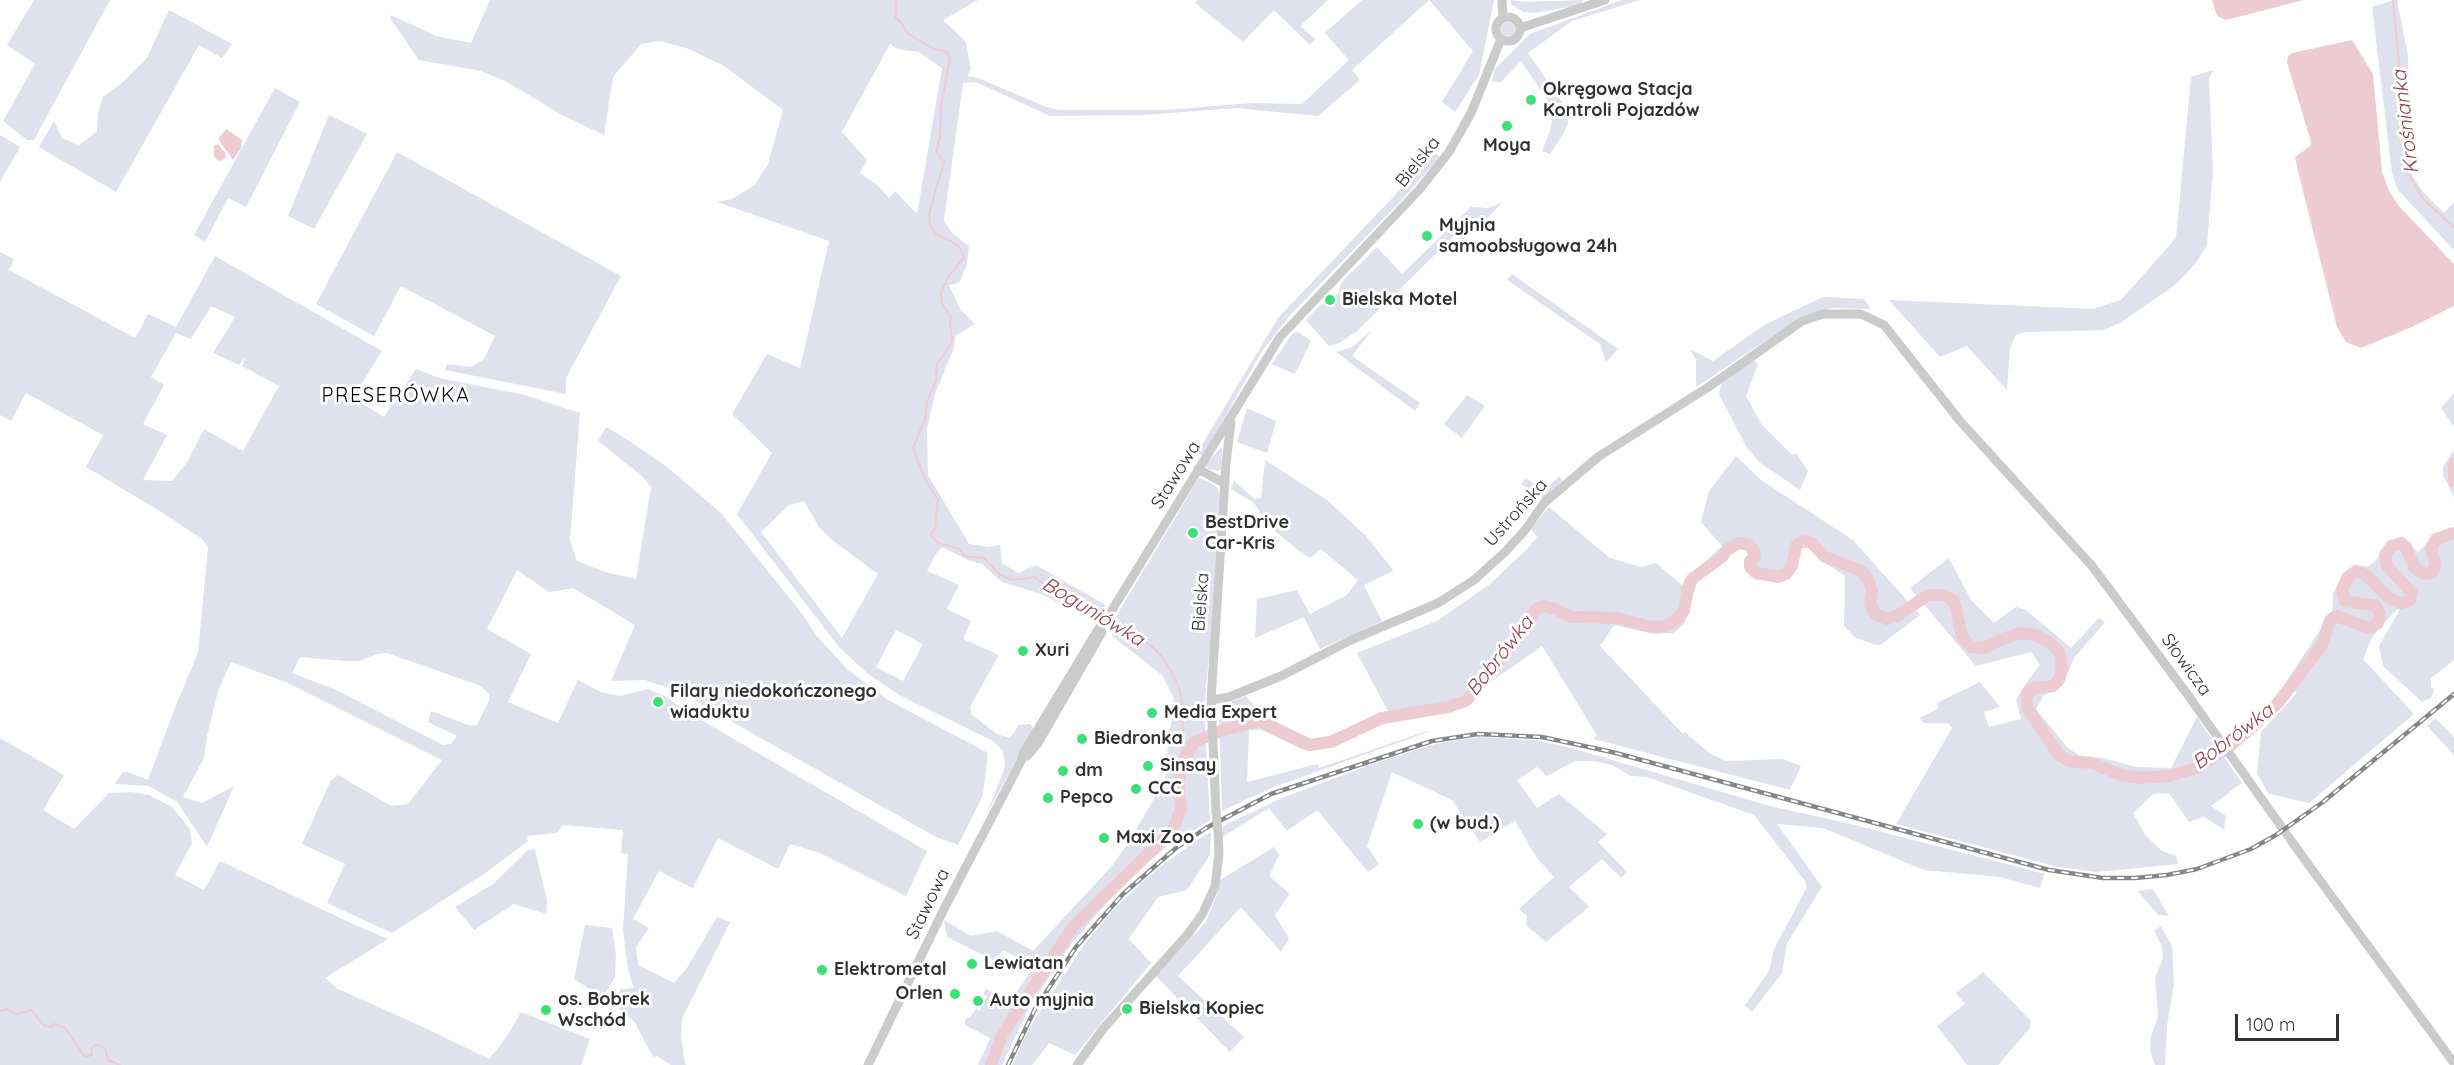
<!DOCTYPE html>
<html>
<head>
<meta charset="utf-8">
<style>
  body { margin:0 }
  #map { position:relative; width:2454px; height:1065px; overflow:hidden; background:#fff; font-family:Quicksand,sans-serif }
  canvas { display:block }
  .scale { position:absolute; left:2235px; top:1014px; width:104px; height:27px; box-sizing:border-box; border:3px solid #313131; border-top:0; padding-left:8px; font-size:18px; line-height:21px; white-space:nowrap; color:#313131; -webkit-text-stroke:4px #fff; paint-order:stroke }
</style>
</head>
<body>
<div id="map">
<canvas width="2454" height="1065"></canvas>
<div class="scale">100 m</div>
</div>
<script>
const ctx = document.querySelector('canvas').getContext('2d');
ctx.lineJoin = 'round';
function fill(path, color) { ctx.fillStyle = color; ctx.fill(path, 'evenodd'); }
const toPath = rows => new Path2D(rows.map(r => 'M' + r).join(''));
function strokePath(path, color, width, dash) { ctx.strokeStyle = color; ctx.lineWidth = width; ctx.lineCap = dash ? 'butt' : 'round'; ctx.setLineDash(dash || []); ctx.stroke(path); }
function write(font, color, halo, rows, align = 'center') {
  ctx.font = font + ' Quicksand,sans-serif'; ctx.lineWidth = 6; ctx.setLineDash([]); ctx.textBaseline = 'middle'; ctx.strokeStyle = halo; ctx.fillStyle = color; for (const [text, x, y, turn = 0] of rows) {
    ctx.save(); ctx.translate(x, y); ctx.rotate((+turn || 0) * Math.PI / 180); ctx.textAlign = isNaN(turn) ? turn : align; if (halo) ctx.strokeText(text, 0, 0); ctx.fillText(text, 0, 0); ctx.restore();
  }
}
const green = toPath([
  [34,0,110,0,34,140,27,140,3,121,35,64,7,45],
  [490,0,978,0,943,20,966,42,971,70,967,76,978,78,1044,106,1058,110,1167,110,1251,103,1302,104,1349,60,1325,33,1362,0,1429,0,1352,70,1360,80,1318,116,1236,108,1144,115,1050,116,976,82,963,83,944,221,953,234,969,246,967,264,959,283,949,285,960,309,975,324,955,336,954,348,935,394,927,429,928,475,969,544,989,547,1000,545,1002,563,1018,573,1036,565,1106,605,1096,621,1041,594,1002,582,982,564,970,561,942,547,934,557,927,571,959,585,947,609,971,621,963,639,999,655,970,707,971,714,997,734,1010,738,1019,725,1030,724,1034,729,987,813,1005,767,1003,751,993,741,901,696,868,674,839,647,737,514,772,453,732,414,767,354,800,368,829,241,717,202,732,199,755,185,768,164,783,110,724,66,689,49,660,41,641,44,613,77,604,135,562,115,507,82,481,71,419,60,390,18,391,15,436,36,471,43],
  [890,44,897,49,919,52,942,68,917,214,895,191,889,198,877,185,860,173,867,160,842,132],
  [804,501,819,527,832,540,878,574,842,638,761,532,789,505],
  [896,630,923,644,903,681,876,667],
  [1198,0,1328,0,1300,26,1315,39,1310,45,1274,10,1243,42,1195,3],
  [1429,0,1494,0,1479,75,1455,112,1442,102,1473,51],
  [1511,0,1526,2,1583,0,1581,5,1534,13,1523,12,1511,4],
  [1622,0,1640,0,1572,21,1528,53,1568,111,1568,123,1562,136,1550,154,1542,151,1550,131,1554,110,1521,61,1500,83,1492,81,1495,69,1530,34],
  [2393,0,2397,0,2408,56,2412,176,2424,193,2444,213,2454,202,2454,250,2398,190,2392,173,2372,7],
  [169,10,232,44,222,58,199,45,116,192,39,147,54,121,62,138,79,145,97,131,98,112,103,97,123,82,147,58],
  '1501 29a7 7 0 1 1 14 0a7 7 0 1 1-14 0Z',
  [2213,70,2209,79,2213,171,2207,245,2196,263,2176,284,2122,322,2104,330,2025,332,2016,335,2010,348,2007,390,1967,346,1940,357,1889,300,2092,309,2121,300,2176,238,2191,77],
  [275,88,300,102,246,207,228,198,205,242,194,235],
  [329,115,367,134,314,229,288,216],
  [0,135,20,147,0,182],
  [397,152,621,276,566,378,566,394,445,370,447,364,471,367,484,359,495,336,401,286,374,336,316,304],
  [1435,153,1440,157,1400,202,1292,313,1262,351,1203,456,1197,453,1278,318],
  [1502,203,1464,241,1454,236,1356,332,1339,343,1329,346,1306,320,1321,304,1330,302,1339,292,1341,283,1377,247,1402,274,1471,207,1488,208],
  [0,252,14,259,9,270,135,338,148,314,176,327,215,256,382,351,353,398,384,417,416,369,439,378,525,395,580,413,570,540,577,561,605,572,636,579,651,487,642,476,598,441,606,427,628,440,667,467,721,513,803,615,816,635,847,669,888,700,988,753,983,795,958,845,936,837,676,690,644,680,611,681,635,625,573,588,549,592,517,570,487,629,531,654,508,702,558,723,578,680,601,692,620,696,648,689,667,697,682,709,927,851,906,896,820,853,790,844,778,869,718,838,693,888,659,871,633,919,649,928,636,947,638,965,674,983,687,968,717,917,730,922,682,1019,681,1035,685,1064,687,1065,671,1065,657,1056,653,1057,634,1021,613,1003,621,989,634,988,628,970,623,930,628,854,621,853,623,830,563,825,557,833,527,836,528,841,484,874,392,933,327,903,345,864,302,844,331,780,338,775,391,806,408,804,442,760,288,683,231,662,218,691,207,736,204,758,183,797,202,803,234,786,207,847,177,802,149,786,115,784,123,772,127,772,148,780,176,705,198,653,208,547,202,539,160,511,86,467,103,435,26,393,11,421,0,415],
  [211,306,235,317,213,353,239,365,246,356,242,366,279,386,243,451,204,429,188,461,172,481,143,480,167,435,143,424,164,385,151,377,176,333,191,339],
  [387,653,481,686,489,694,489,701,477,725,471,726,431,711,428,722,457,736,451,744,443,745,336,690,292,673,300,657,347,661,360,661,377,654],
  [1512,274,1618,349,1606,362,1600,344,1507,280],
  [1823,297,1864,299,1871,309,1833,308,1804,315,1696,387,1696,360,1690,349,1713,361,1766,324],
  [1372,330,1352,356,1420,403,1415,411,1336,352,1352,347],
  [1298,332,1311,341,1295,374,1272,364,1292,334],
  [1754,360,1758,364,1746,396,1762,425,1792,455,1796,453,1808,471,1800,490,1759,462,1746,446,1719,394,1721,384],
  [2454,393,2454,427,2441,408],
  [1467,395,1485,406,1462,438,1444,424],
  [1247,408,1276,421,1267,453,1237,442],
  [1222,447,1221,469,1218,471,1208,469,1206,465,1209,460],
  [2454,450,2454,497,2443,475,2443,466],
  [1736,456,1761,480,1853,540,1920,615,1879,646,1856,638,1844,626,1845,576,1821,560,1807,547,1802,546,1797,552,1796,562,1789,577,1782,581,1761,580,1748,573,1744,567,1748,555,1745,550,1738,548,1697,583,1684,624,1674,633,1654,634,1614,625,1600,646,1683,734,1685,732,1709,753,1726,761,1782,759,1801,766,1790,790,1593,739,1597,735,1542,646,1485,686,1469,703,1449,712,1383,724,1320,750,1301,749,1262,730,1249,730,1247,782,1317,764,1319,768,1427,731,1428,732,1271,788,1222,811,1219,716,1227,703,1246,696,1260,714,1312,739,1323,738,1389,713,1357,653,1437,621,1490,584,1530,546,1537,537,1531,529,1549,507,1610,558,1641,567,1656,563,1684,587,1692,574,1722,546,1701,522,1709,491],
  [1265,460,1327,500,1365,535,1390,566,1393,571,1364,585,1382,621,1320,649,1304,617,1255,638,1257,599,1297,590,1310,614,1347,595,1358,580,1321,549,1310,558,1298,550,1272,529,1254,503,1231,489,1234,481,1255,499,1261,498],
  [1559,476,1562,481,1543,499,1521,484,1526,478,1545,491],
  [1199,478,1213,484,1218,489,1219,495,1210,646,1204,709,1210,820,1170,844,1141,868,1117,891,1072,943,1030,1006,1002,1065,978,1065,990,1038,965,1025,965,1019,971,1016,976,1009,980,1011,987,997,983,994,986,989,999,995,999,1000,1009,1004,1034,966,1003,950,995,961,947,937,944,920,971,936,997,931,1033,951,1112,866,1128,843,1165,780,1169,733,1175,706,1173,697,1162,675,1112,636,1115,618],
  [2454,530,2454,660,2431,678,2431,687,2434,690,2431,698,2422,702,2383,666,2379,646,2400,609,2397,609,2372,637,2363,659,2414,714,2309,803,2269,794,2257,774,2261,732,2297,693,2286,682,2332,612,2333,593,2345,572,2353,566,2369,566,2376,560,2390,540,2398,539,2406,541,2418,552,2430,539,2438,533],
  [1949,558,1971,600,1994,623,2016,607,2026,610,2071,648,2099,618,2105,622,2074,658,2064,682,2056,690,2044,695,2036,709,2067,747,2080,756,2102,758,2137,767,2171,768,2197,717,2242,783,2211,806,2226,816,2224,830,2204,817,2189,822,2169,793,2153,794,2133,813,2145,835,2162,851,2176,856,2178,864,2097,872,2058,867,1896,824,1952,728,1948,723,1923,723,1920,718,1939,708,1937,703,1980,682,2000,707,1984,712,1989,727,2021,719,2016,700,2026,683,2040,665,2031,652,1976,666,1910,588],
  [2435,718,2454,737,2454,755,2427,726],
  [1478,737,1536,740,1571,748,1770,806,1847,823,2045,874,2040,888,2000,877,1924,870,1823,828,1777,824,1822,887,1787,943,1782,973,1752,1012,1745,1005,1769,971,1774,949,1806,889,1806,882,1754,815,1647,777,1631,776,1612,765,1593,761,1575,761,1547,776,1537,767,1517,780,1537,808,1559,794,1607,834,1598,842,1627,872,1621,878,1602,859,1569,887,1589,907,1546,942,1526,925,1527,916,1519,909,1554,877,1536,857,1515,821,1480,842,1452,800,1392,772,1367,846,1379,864,1368,872,1317,810,1287,831,1269,808,1222,837,1223,826,1282,798,1364,767,1435,744],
  [0,738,64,775,43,810,74,829,109,793,132,792,149,795,172,807,190,829,192,843,175,875,204,890,220,861,355,925,388,939,325,978,338,989,423,1027,489,1059,506,1038,521,1012,590,1039,581,1065,0,1065],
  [1211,832,1210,855,1187,890,1158,897,1129,939,1151,963,1075,1055,1049,1043,1032,1065,1012,1065,1028,1030,1086,942,1118,905,1157,869,1200,838],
  [1274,847,1279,855,1269,876,1290,894,1275,915,1289,939,1281,952,1241,907,1178,976,1244,1037,1230,1052,1156,976,1206,922,1217,894,1220,880],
  [535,849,547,901,546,914,514,904,474,930,455,907,493,884,528,850],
  [2153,889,2169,916,2158,915,2138,891],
  [585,925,612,928,616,955,615,977,603,997,574,979],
  [2161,926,2172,946,2174,984,2167,1026,2165,1065,2155,1065,2150,1051,2151,1036,2158,1016,2155,978,2163,958,2162,946,2154,931],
  [1983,972,2031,1021,2029,1029,1998,1065,1967,1065,1937,1026,1965,1004,1956,993]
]);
const water = toPath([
  [2212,0,2304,0,2226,20,2217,16],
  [2352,40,2373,74,2382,172,2389,191,2399,206,2454,264,2454,306,2412,327,2361,348,2346,342,2337,327,2297,167,2295,157,2310,146,2311,142,2287,62,2288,56,2292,53],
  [226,129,242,140,241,148,233,160,218,139],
  [218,144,225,153,226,157,222,161,217,160,214,156,214,146]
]);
const stream = toPath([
  [897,0,895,17,903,25,907,33,934,49,946,51,950,59,941,105,940,138,936,152,944,161,929,214,930,225,935,234,953,242,960,248,964,258,948,277,941,293,942,304,952,319,950,322,952,340,947,350,937,364,936,379,927,402,925,419,913,448,925,479,938,500,935,528,931,535,938,543,959,549,965,556,984,558,999,574,1012,580,1035,577,1048,588,1106,616],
  [2393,1,2410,177,2424,200,2454,227],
  [1111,619,1149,644,1163,658,1174,676,1180,691,1183,708,1182,752,1185,758],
  [0,1011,6,1009,17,1014,32,1010,43,1025,52,1027,53,1024,58,1025,65,1028,85,1057,92,1055,91,1049,95,1045,99,1045,105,1049,108,1060,120,1065]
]);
const river = toPath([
  [2454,463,2454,482],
  [991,1065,1002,1035,1072,928,1173,830,1181,809,1178,782,1185,758,1194,742,1223,730,1260,721,1309,745,1331,742,1382,718,1448,707,1466,701,1512,646,1536,609,1543,606,1555,609,1571,617,1617,618,1651,627,1666,626,1676,620,1684,611,1688,587,1692,579,1722,557,1728,549,1739,543,1750,545,1754,550,1755,555,1750,561,1750,567,1756,573,1779,577,1786,574,1792,566,1796,546,1803,541,1812,543,1825,557,1861,571,1868,579,1872,591,1870,603,1875,614,1887,619,1897,616,1928,595,1944,595,1954,601,1962,636,1971,647,1984,648,2002,639,2021,633,2036,635,2050,643,2060,653,2062,668,2059,680,2053,686,2034,688,2027,693,2027,708,2059,755,2068,761,2092,763,2121,775,2141,778,2168,776,2198,768,2230,746,2257,723,2278,703,2322,645,2330,620,2336,616,2369,628,2378,623,2380,614,2376,606,2345,601,2342,590,2347,578,2356,571,2366,575,2389,598,2402,604,2410,600,2412,593,2387,566,2385,555,2391,546,2401,543,2406,547,2414,567,2424,574,2432,573,2436,564,2431,548,2436,539,2454,533]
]);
const minor = toPath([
  [1502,0,1503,18],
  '1496 29a12 12 0 1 1 24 0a12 12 0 1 1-24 0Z',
  [1520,28,1605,0],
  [1198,469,1224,483],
  [1211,700,1229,697,1281,676,1351,640,1438,603,1474,580,1505,552,1526,529,1544,503,1598,457,1710,386,1802,321,1823,314,1861,314,1884,325,1960,421,2092,566,2185,691,2305,860,2454,1063],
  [1027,756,1038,743,1102,632],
  [1216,812,1211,700,1226,463,1231,422],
  [868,1065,943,911,1022,759,1024,752,1099,628,1104,623,1280,337,1419,190,1449,152,1471,113,1501,39],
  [1077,1065,1103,1029,1188,934,1203,913,1215,886,1219,854,1218,831]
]);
const rail = toPath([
  [1008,1065,1035,1009,1076,947,1123,894,1176,848,1206,828,1271,794,1432,741,1478,734,1542,737,1612,752,2049,870,2103,878,2135,878,2167,875,2197,869,2251,849,2276,835,2323,802,2454,694]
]);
const minorBridge = toPath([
  [1216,812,1218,831]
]);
const markers = [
  [1531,100,6,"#3be077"],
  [1507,126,6,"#3be077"],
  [1427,236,6,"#3be077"],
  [1330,300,6,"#3be077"],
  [1193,533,6,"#3be077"],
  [1023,651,6,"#3be077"],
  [658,702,6,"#3be077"],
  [1152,713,6,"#3be077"],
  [1082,739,6,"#3be077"],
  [1148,766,6,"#3be077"],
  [1063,771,6,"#3be077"],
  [1136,789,6,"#3be077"],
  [1048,798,6,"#3be077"],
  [1418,824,6,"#3be077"],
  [1104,838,6,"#3be077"],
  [972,964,6,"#3be077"],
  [822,970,6,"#3be077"],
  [955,994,6,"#3be077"],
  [978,1001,6,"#3be077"],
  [1127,1009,6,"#3be077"],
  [546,1010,6,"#3be077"]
];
const poiNames = [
  ["Okręgowa Stacja",1543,90],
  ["Kontroli Pojazdów",1543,111],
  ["Moya",1507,146,"center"],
  ["Myjnia",1439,226],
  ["samoobsługowa 24h",1439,247],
  ["Bielska Motel",1342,300],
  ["BestDrive",1205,523],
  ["Car-Kris",1205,544],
  ["Xuri",1035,651],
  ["Filary niedokończonego",670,692],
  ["wiaduktu",670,713],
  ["Media Expert",1164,713],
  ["Biedronka",1094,739],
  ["Sinsay",1160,766],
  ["dm",1075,771],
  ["CCC",1148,789],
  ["Pepco",1060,798],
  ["(w bud.)",1430,824],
  ["Maxi Zoo",1116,838],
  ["Lewiatan",984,964],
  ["Elektrometal",834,970],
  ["Orlen",943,994,"right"],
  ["os. Bobrek",558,1000],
  ["Wschód",558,1021],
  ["Auto myjnia",990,1001],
  ["Bielska Kopiec",1139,1009]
];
const streetNames = [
  ["Bielska",1418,162,-51],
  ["Stawowa",1176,475,-58],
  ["Ustrońska",1516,513,-48],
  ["Bielska",1201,602,-86],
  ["Słowicza",2186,665,54],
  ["Stawowa",928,904,-64]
];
const waterNames = [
  ["Krośnianka",2406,122,-97],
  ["Boguniówka",1093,612,31],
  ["Bobrówka",1500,656,-52],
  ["Bobrówka",2233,737,-37]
];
const neighbourhoodNames = [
  ["PRESERÓWKA",396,396]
];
fill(green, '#dfe1ed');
fill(water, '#ecccd2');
strokePath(stream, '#ecccd2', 2);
strokePath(river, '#ecccd2', 12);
strokePath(minor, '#cbcbcb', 9);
strokePath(rail, '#868686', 4.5);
strokePath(rail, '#fff', 2, [7]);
strokePath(minorBridge, '#cbcbcb', 9);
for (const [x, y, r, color] of markers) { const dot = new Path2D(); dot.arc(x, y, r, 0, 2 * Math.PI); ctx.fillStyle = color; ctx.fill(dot); strokePath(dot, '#fff', 2); }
write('bold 18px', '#313131', '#fff', poiNames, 'left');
write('18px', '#313131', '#fff', streetNames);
write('italic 20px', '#91404e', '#fff', waterNames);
ctx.letterSpacing = '1.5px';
write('20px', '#000', '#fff', neighbourhoodNames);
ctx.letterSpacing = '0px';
</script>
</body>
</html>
